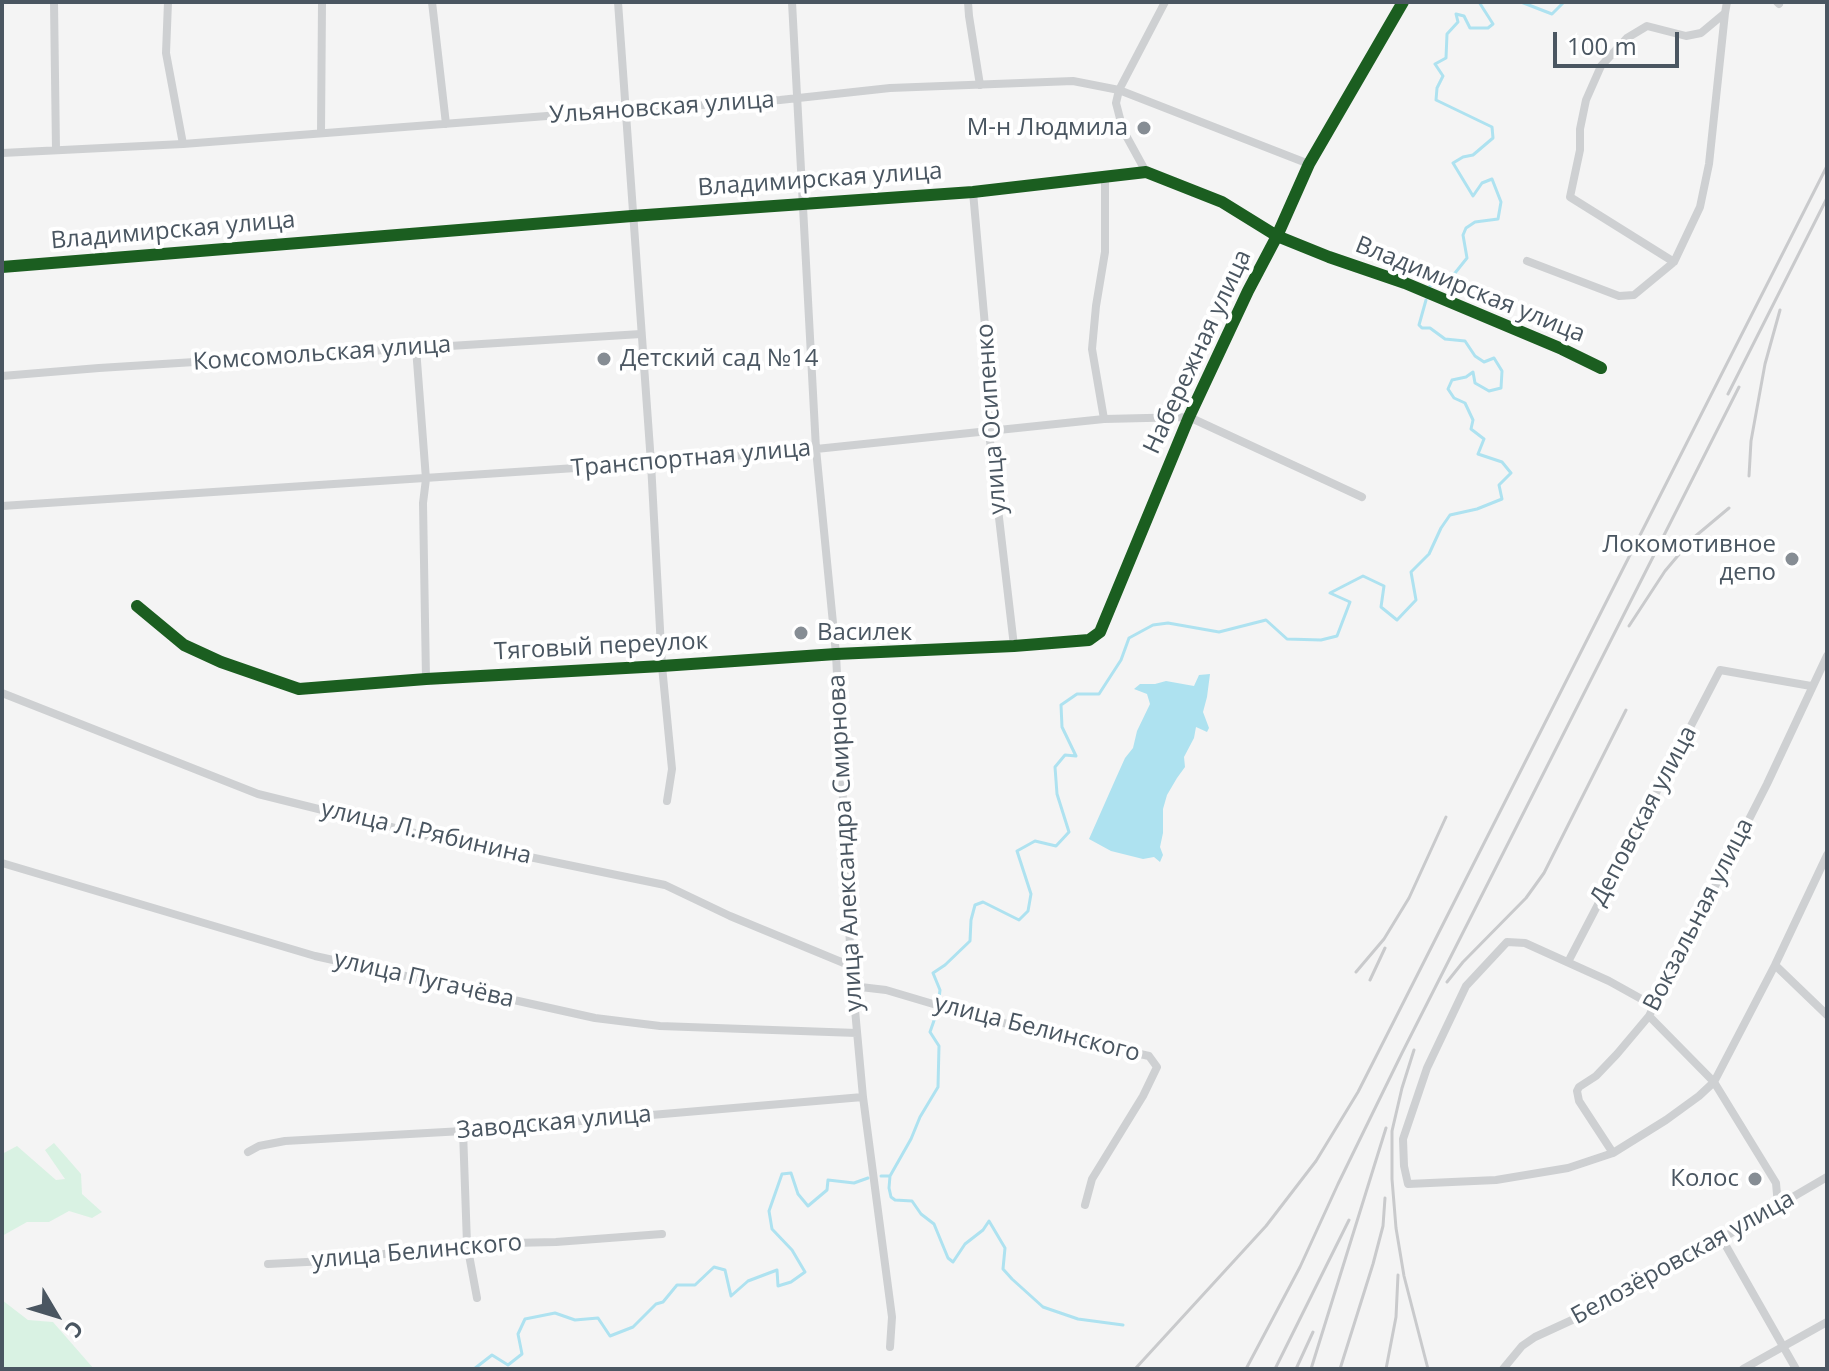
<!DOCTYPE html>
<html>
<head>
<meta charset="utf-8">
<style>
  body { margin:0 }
  #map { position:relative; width:1829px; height:1371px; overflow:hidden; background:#f4f4f4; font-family:"Open Sans",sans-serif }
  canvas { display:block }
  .frame { position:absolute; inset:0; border:4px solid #4a5661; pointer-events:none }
  .north { position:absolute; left:16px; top:1275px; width:80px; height:80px; -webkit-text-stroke:6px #fff; paint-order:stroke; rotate:128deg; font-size:22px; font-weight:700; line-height:32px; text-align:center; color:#4a5661 }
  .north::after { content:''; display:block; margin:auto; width:28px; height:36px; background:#4a5661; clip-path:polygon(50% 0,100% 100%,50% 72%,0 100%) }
  .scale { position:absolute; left:1553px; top:32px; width:126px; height:36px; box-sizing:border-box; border:4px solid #4a5661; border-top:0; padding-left:10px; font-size:24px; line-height:28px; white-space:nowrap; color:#4a5661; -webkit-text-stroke:6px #fff; paint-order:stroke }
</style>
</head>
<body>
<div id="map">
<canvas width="1829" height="1371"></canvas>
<div class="frame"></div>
<div class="north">С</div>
<div class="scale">100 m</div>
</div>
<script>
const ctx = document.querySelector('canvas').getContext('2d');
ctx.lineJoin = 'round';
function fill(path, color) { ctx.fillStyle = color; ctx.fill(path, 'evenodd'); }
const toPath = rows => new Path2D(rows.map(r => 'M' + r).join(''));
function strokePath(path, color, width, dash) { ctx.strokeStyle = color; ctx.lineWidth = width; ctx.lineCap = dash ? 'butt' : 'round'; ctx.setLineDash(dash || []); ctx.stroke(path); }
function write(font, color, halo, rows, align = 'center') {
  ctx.font = font + ' "Open Sans",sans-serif'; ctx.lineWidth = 8; ctx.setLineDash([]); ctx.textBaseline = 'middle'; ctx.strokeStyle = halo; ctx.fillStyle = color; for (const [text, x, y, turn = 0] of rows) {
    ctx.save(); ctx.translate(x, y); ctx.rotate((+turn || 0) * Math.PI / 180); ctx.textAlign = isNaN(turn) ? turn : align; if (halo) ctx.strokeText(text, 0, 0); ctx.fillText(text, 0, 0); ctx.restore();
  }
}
const green = toPath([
  [54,1143,81,1174,82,1194,102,1212,92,1218,69,1211,49,1222,27,1222,2,1236,2,1154,17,1146,56,1180,65,1179,45,1150],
  [2,1300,28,1320,53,1322,94,1369,2,1369]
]);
const water = toPath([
  [1210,674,1207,697,1203,712,1209,728,1207,732,1196,727,1194,738,1184,757,1185,767,1177,778,1167,795,1163,809,1163,833,1160,847,1163,855,1160,862,1154,857,1143,859,1111,851,1089,839,1116,778,1125,758,1133,748,1137,731,1150,704,1147,694,1134,689,1140,684,1155,684,1166,681,1194,686,1199,675]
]);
const stream = toPath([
  [1521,2,1552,14,1564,2],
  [1430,286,1455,273,1467,258,1463,235,1466,228,1475,222,1498,219,1501,202,1492,179,1482,183,1473,196,1453,163,1463,157,1473,155,1493,138,1492,127,1436,100,1437,88,1443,76,1435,64,1446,58,1447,34,1458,22,1456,14,1464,16,1470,28,1488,28,1493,24,1479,2],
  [939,998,940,990,933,973,945,965,970,941,971,920,975,905,983,902,1019,920,1028,911,1031,894,1017,851,1035,841,1056,846,1069,832,1057,794,1055,767,1065,755,1076,756,1062,727,1061,705,1077,694,1099,694,1121,660,1129,638,1153,625,1168,623,1219,632,1266,620,1287,639,1321,640,1337,636,1350,602,1330,593,1363,576,1384,586,1381,607,1397,620,1416,600,1411,572,1429,554,1441,528,1450,515,1477,509,1502,499,1499,485,1511,473,1502,462,1478,454,1484,439,1471,429,1473,420,1465,403,1454,398,1448,389,1452,380,1466,377,1473,372,1475,383,1489,391,1501,388,1502,371,1494,358,1484,362,1475,356,1465,341,1445,339,1430,328,1422,328,1419,325,1426,300],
  [937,1012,930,1032,939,1046,938,1087,920,1117,911,1139,890,1176,889,1188,891,1197,895,1200,912,1201,921,1214,934,1224,948,1258,953,1262,965,1244,983,1230,989,1221,1005,1248,1003,1269,1012,1279,1043,1307,1078,1319,1123,1325],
  [881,1176,890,1176],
  [474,1369,492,1355,508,1365,522,1354,518,1334,525,1319,555,1313,575,1320,598,1318,610,1336,633,1327,656,1304,663,1302,677,1285,695,1285,714,1267,725,1270,731,1296,748,1281,777,1270,778,1286,791,1282,805,1272,792,1250,772,1229,769,1211,782,1174,791,1173,798,1194,808,1206,827,1190,828,1180,854,1183,868,1178]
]);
const minor = toPath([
  [54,2,56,150],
  [168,2,166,53,183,144],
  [432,2,446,124],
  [618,2,651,463,662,666,672,769,667,801],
  [792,2,816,449,836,654,851,966,863,1097,892,1317,890,1347],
  [968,2,969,16,980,85],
  [1777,2,1779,4],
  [321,133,322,2],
  [2,153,183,144,625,110,780,100,890,88,1073,81,1119,90,1309,164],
  [1146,172,1123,130,1116,103,1119,90,1165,2],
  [973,192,986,337,989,432,1014,646],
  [1527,261,1619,296,1634,295,1674,262,1700,207,1709,164,1725,13],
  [1674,262,1570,197,1580,150,1580,129,1586,100,1601,66,1627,38,1647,26,1686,36,1701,33,1725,13,1727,2],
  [2,267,632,216,973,192,1146,172,1222,202,1277,236,1329,257,1405,283,1562,349,1601,368],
  [416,348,426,479,423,503,426,679],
  [2,376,99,368,641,334],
  [1104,419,1092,349,1096,306,1105,252,1105,177],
  [2,506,651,463,816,449,1104,419,1189,417,1362,497],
  [137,606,184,645,221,662,299,689,426,679,662,666,836,654,1014,646,1089,640,1100,632,1189,417,1248,291,1277,236,1309,164,1403,2],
  [2,693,258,794,423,835,665,885,730,916,851,966],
  [2,863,315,956,595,1018,660,1026,857,1033],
  [1568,962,1720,670,1811,686],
  [1775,965,1827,1015],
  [852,986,886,990,977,1017,1149,1056,1157,1067,1143,1096,1092,1179,1085,1205],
  [1654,1006,1609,981,1525,943,1507,942,1466,986,1427,1068,1403,1139,1404,1166,1408,1184,1496,1180,1568,1168,1613,1153,1666,1120,1699,1096,1714,1082,1775,965,1827,855],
  [1649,1016,1714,1082,1776,1183,1778,1206],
  [463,1131,467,1244,477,1298],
  [248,1152,259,1146,285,1141,463,1131,863,1097],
  [1613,1153,1579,1101,1577,1091,1579,1087,1596,1076,1617,1054,1649,1016,1767,784,1827,656],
  [1722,1239,1796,1369],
  [268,1264,326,1261,467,1244,556,1242,662,1234],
  [1503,1369,1522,1346,1535,1337,1620,1298,1827,1177],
  [1743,1369,1827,1322]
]);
const rail = toPath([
  [1728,394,1827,198],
  [1749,476,1751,441,1765,364,1780,310],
  [1629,626,1665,571,1692,539,1729,508],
  [1356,972,1384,939,1409,898,1446,817],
  [1370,980,1385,948],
  [1447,982,1463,962,1526,898,1544,873,1626,710],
  [1414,1050,1402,1088,1392,1131,1392,1179,1396,1228,1404,1276,1428,1369],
  [1135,1369,1266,1226,1316,1161,1358,1092,1827,166],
  [1246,1369,1300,1267,1338,1184,1402,1053,1739,387],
  [1275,1369,1349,1220],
  [1296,1369,1313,1332],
  [1311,1369,1386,1128],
  [1340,1369,1373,1264,1383,1226,1385,1198],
  [1386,1369,1396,1317,1398,1275]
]);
const cycleway = toPath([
  [2,267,632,216,973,192,1146,172,1222,202,1277,236,1329,257,1405,283,1562,349,1601,368],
  [137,606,184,645,221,662,299,689,426,679,662,666,836,654,1014,646,1089,640,1100,632,1189,417,1248,291,1277,236,1309,164,1403,2]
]);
const markers = [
  [1144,128,8,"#868d94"],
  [604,359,8,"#868d94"],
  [1792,559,8,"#868d94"],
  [801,633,8,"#868d94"],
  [1755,1179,8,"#868d94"]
];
const streetNames = [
  ["Ульяновская улица",662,108,-4],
  ["Владимирская улица",820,180,-4],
  ["Владимирская улица",173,231,-5],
  ["Владимирская улица",1470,290,22],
  ["Набережная улица",1198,352,-65],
  ["Комсомольская улица",322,354,-4],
  ["улица Осипенко",992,419,-94],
  ["Транспортная улица",691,459,-5],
  ["Тяговый переулок",601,647,-3],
  ["Деповская улица",1644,816,-62],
  ["улица Л.Рябинина",426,833,13],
  ["улица Александра Смирнова",846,843,-93],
  ["Вокзальная улица",1699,915,-63],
  ["улица Пугачёва",424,980,13],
  ["улица Белинского",1037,1029,14],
  ["Заводская улица",554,1123,-5],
  ["улица Белинского",417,1252,-5],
  ["Белозёровская улица",1683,1258,-29]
];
const poiNames = [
  ["М-н Людмила",1128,128],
  ["Детский сад №14",620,359,"left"],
  ["Локомотивное",1776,545],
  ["депо",1776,573],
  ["Василек",817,633,"left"],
  ["Колос",1739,1179]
];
fill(green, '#d9f2e3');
fill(water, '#aee2f0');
strokePath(stream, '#aee2f0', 3);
strokePath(minor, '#ced0d2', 8);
strokePath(rail, '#c9cacc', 3);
strokePath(cycleway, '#1b5e20', 12);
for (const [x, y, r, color] of markers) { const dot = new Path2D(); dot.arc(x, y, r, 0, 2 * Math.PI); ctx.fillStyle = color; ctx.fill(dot); strokePath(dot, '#fff', 3); }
write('24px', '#4a5661', '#fff', streetNames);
write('24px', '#4a5661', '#fff', poiNames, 'right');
</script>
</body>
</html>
